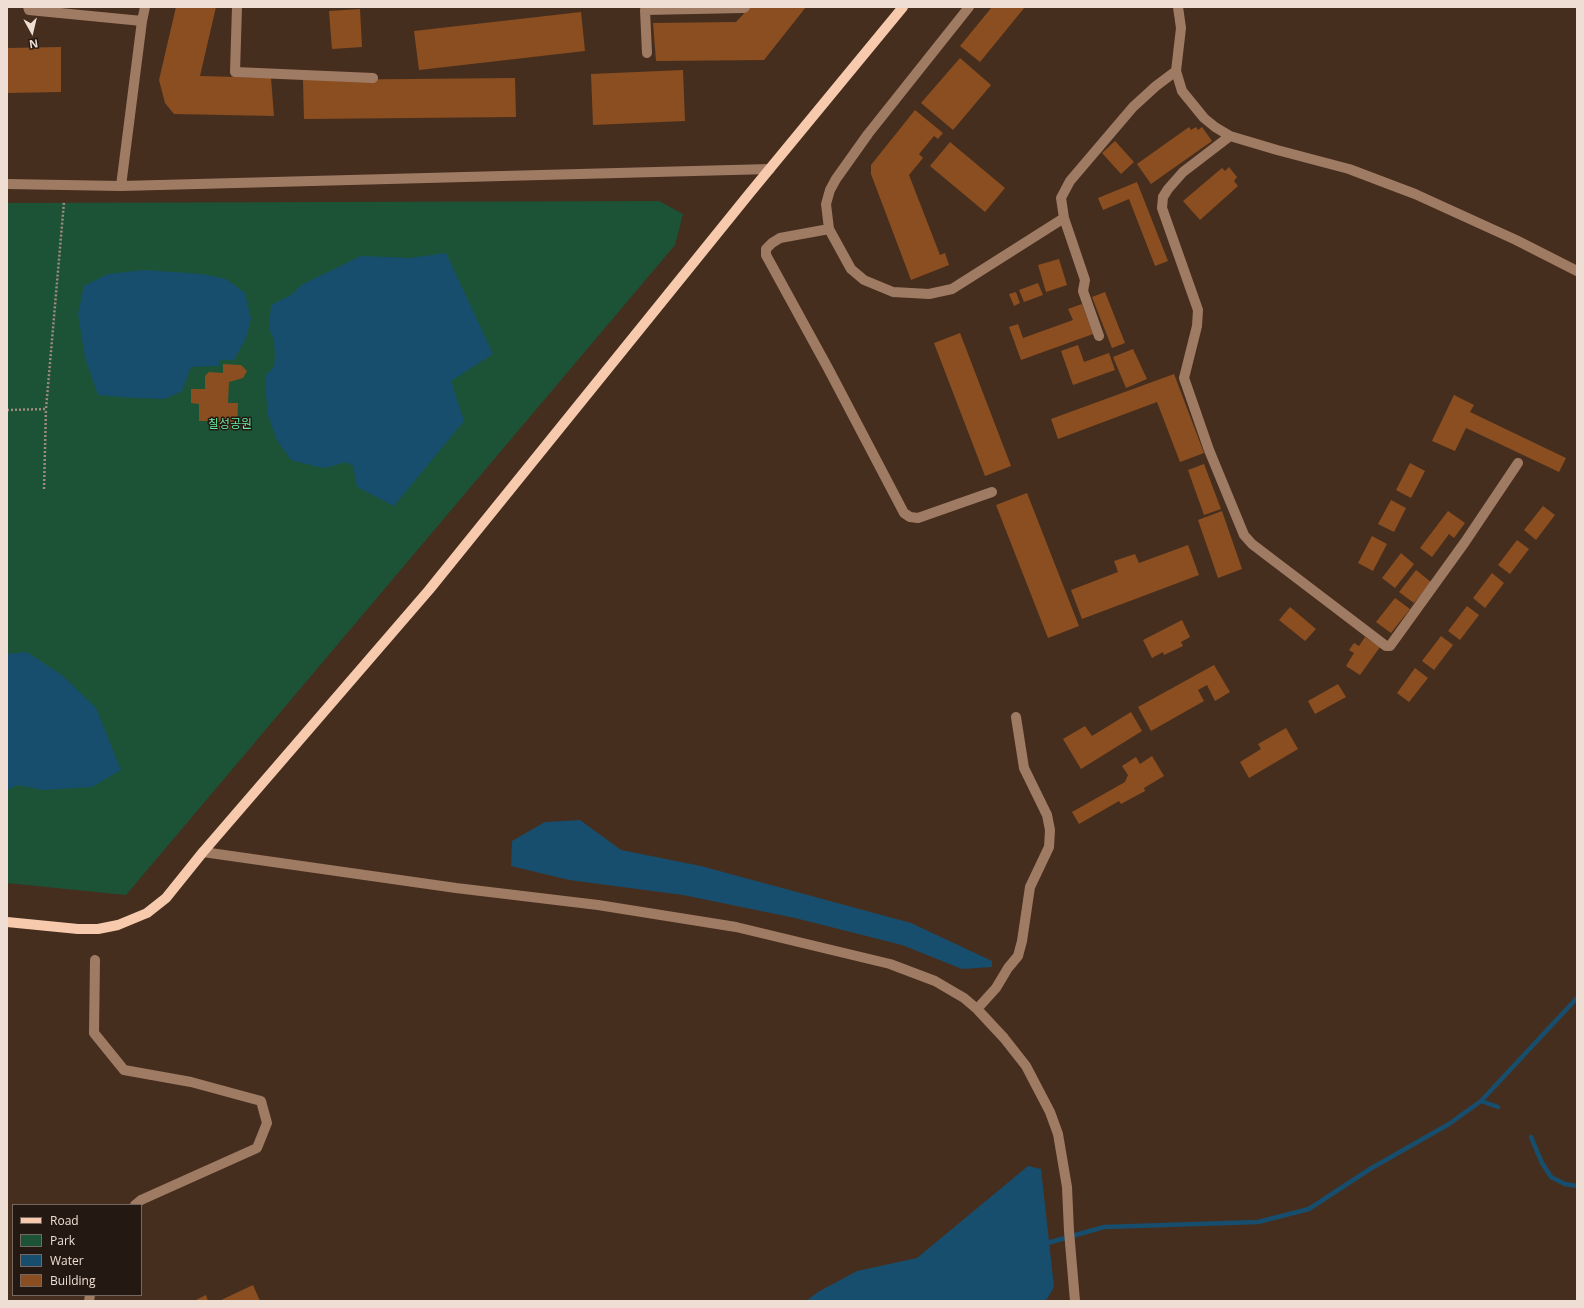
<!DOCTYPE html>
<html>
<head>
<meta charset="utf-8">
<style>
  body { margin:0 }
  #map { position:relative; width:1584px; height:1308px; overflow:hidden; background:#462e1e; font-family:"Open Sans",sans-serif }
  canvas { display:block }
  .frame { position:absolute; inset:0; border:8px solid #eeded4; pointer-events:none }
  .legend { position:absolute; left:12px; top:1204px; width:130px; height:92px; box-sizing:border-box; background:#241912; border:1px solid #756860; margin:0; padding:5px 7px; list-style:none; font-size:12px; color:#eeded4 }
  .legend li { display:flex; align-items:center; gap:8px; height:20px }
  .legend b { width:20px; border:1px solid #756860 }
  .north { position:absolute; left:12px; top:12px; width:40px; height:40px; -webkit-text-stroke:3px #241912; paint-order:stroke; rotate:172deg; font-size:11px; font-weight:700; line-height:16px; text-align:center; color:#eeded4 }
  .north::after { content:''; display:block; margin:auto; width:14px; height:18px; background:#eeded4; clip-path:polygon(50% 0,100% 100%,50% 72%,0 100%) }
</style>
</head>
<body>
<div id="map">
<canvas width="1584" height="1308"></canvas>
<div class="frame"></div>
<ul class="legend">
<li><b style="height:5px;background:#f7caad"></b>Road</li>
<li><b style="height:11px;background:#1c5336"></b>Park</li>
<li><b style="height:11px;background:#174e6d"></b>Water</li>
<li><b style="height:11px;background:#8b4e20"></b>Building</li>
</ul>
<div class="north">N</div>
</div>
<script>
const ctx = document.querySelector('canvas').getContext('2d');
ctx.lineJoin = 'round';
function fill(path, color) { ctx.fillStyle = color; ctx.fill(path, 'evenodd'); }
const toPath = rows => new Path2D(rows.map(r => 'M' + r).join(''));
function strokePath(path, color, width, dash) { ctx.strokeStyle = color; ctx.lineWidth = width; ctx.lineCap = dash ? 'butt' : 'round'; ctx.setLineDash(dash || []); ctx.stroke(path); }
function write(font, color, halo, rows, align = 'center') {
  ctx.font = font + ' "Open Sans","Noto Sans KR",sans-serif'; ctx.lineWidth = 3; ctx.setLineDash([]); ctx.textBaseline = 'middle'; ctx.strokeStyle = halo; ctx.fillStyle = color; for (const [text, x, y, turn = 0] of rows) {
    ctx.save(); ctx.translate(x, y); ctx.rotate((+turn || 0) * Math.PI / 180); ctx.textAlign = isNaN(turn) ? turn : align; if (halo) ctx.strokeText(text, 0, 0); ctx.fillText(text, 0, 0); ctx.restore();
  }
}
const green = toPath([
  [659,201,683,214,675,245,126,895,7,883,7,203]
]);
const water = toPath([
  [446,253,493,354,451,381,464,421,394,506,357,487,353,466,346,462,325,468,318,467,291,460,277,440,268,415,265,384,266,375,274,367,275,357,274,340,269,329,271,305,291,295,303,284,361,256,409,258],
  [144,270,202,274,226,279,245,293,251,319,246,338,234,360,219,360,219,366,191,367,182,391,165,399,133,398,98,395,85,358,78,314,84,286,108,274],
  [27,652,63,676,96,708,121,770,92,787,43,790,18,785,7,790,7,654],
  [580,820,621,850,701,866,911,923,992,961,992,967,962,969,902,945,795,918,683,895,569,880,511,866,512,841,545,822],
  [1028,1166,1041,1169,1054,1287,1047,1299,1042,1301,806,1301,818,1292,857,1271,917,1258]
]);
const stream = toPath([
  [1481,1101,1498,1107],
  [1531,1137,1542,1163,1551,1177,1565,1184,1577,1186],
  [1044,1244,1104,1227,1258,1222,1309,1209,1370,1169,1449,1124,1481,1101,1577,998]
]);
const building = toPath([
  [176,7,216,7,200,76,271,78,274,116,174,114,165,103,159,80],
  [750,7,806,7,764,60,656,61,653,23,736,22],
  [992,7,1025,7,980,62,960,46],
  [360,9,362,47,332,49,329,11],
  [581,12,585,51,419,70,414,31],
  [61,47,61,92,7,93,7,48],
  [960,58,991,85,953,130,921,103],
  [683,70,685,121,593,125,591,74],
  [515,78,516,117,304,119,303,80],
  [915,110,943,133,938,139,934,136,919,154,923,158,909,175,940,255,945,253,949,265,911,280,871,174,871,165],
  [1189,127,1191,130,1196,127,1198,130,1202,127,1212,141,1151,184,1137,164],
  [1115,141,1134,162,1121,174,1102,153],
  [950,142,1005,188,985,212,930,166],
  [1229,167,1237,177,1234,181,1238,186,1200,220,1183,201,1222,168,1225,171],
  [1137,182,1168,261,1155,266,1129,199,1103,210,1098,198],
  [1059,259,1067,285,1046,292,1038,265],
  [1038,283,1043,295,1024,302,1019,290],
  [1016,292,1020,303,1014,306,1009,294],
  [1105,292,1125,343,1112,348,1092,297],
  [1082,304,1093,334,1021,360,1009,327,1018,324,1023,338,1073,320,1068,309],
  [960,333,1011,466,985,476,934,343],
  [1078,345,1084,362,1109,353,1115,370,1073,385,1061,351],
  [1133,349,1147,379,1126,388,1113,357],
  [223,364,241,365,247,371,243,378,229,382,228,403,238,403,237,429,213,428,214,421,199,421,199,404,191,403,191,389,205,389,205,376,209,372,223,373],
  [1174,374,1204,453,1180,462,1157,402,1058,439,1051,419],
  [1454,395,1474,405,1470,412,1566,458,1559,472,1466,428,1455,451,1432,441],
  [1410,463,1425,471,1411,498,1396,490],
  [1204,464,1221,509,1204,515,1188,470],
  [1027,493,1079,626,1048,638,996,505],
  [1391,500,1406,508,1394,532,1378,524],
  [1543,506,1555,515,1536,540,1524,530],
  [1222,511,1242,569,1218,578,1198,520],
  [1448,511,1465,523,1454,538,1449,534,1432,557,1420,548],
  [1372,536,1387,544,1373,571,1358,563],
  [1517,540,1529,549,1510,574,1498,565],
  [1188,545,1199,575,1082,619,1071,590,1118,572,1114,561,1135,554,1139,563],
  [1401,553,1414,564,1395,588,1382,578],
  [1416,570,1431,582,1414,603,1399,592],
  [1492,573,1504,583,1485,608,1473,598],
  [1395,598,1410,609,1391,633,1376,622],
  [1467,606,1479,615,1460,640,1448,631],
  [1290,607,1316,629,1305,641,1279,620],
  [1182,620,1190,637,1181,642,1183,646,1164,655,1163,652,1152,658,1143,640],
  [1441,636,1453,645,1434,670,1422,661],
  [1365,637,1380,647,1360,675,1346,666,1354,653,1349,650,1354,643,1359,646],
  [1214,665,1230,692,1215,701,1207,685,1198,690,1204,701,1151,731,1138,707],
  [1415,668,1428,678,1409,702,1397,693],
  [1338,684,1346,697,1315,714,1308,701],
  [1131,712,1142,731,1081,769,1063,739,1085,726,1092,736],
  [1286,728,1298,749,1249,778,1240,762,1261,749,1258,744],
  [1152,756,1164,776,1144,788,1145,791,1121,804,1119,801,1079,824,1072,812,1125,782,1128,775,1122,766,1136,757,1140,764],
  [253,1285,260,1301,219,1301],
  [206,1295,208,1301,194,1301]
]);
const path = toPath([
  [7,410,46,409,64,202],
  [44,489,46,409]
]);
const minor = toPath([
  [28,7,29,10,142,21],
  [237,7,235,72,373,78],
  [969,7,868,134,836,179,830,190,826,204,829,229,851,269,864,280,893,292,929,294,952,289,1064,218],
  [1178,7,1181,28,1176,71,1182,91,1204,118,1215,127,1230,136,1277,150,1349,169,1415,194,1516,240,1577,271],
  [647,53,645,10,744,8,745,7],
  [1230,136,1183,172,1168,189,1163,197,1162,208,1198,310,1197,326,1184,378,1209,450,1244,535,1252,544,1386,646,1390,646,1465,542,1518,463],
  [7,184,121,186,770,169],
  [121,186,142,21,145,7],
  [829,229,780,238,772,243,766,249,766,255,829,370,904,513,910,517,918,518,992,492],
  [1099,336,1083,291,1085,280,1064,218,1061,198,1070,181,1133,107,1156,86,1176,71],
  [203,852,456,888,598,905,736,927,890,964,935,981,964,998,977,1009,1004,1038,1026,1066,1050,1112,1058,1134,1067,1187,1069,1231,1075,1301],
  [95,960,94,1033,124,1070,191,1082,261,1101,267,1123,257,1148,141,1200,135,1205],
  [977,1009,996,988,1008,968,1018,956,1022,941,1030,887,1049,847,1050,830,1047,815,1024,768,1016,717],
  [89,1301,90,1295]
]);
const major = toPath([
  [7,922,78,929,98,929,118,925,147,913,166,898,203,852,429,590,749,194,903,7]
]);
const parkNames = [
  ["칠성공원",230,425]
];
fill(green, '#1c5336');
fill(water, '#174e6d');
strokePath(stream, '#174e6d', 4.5);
fill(building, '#8b4e20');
strokePath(path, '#9f8b7e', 2.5, [2, 2]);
strokePath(minor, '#a07b64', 10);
strokePath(major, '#f7caad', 10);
write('12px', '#62eaa3', '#241912', parkNames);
</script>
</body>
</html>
